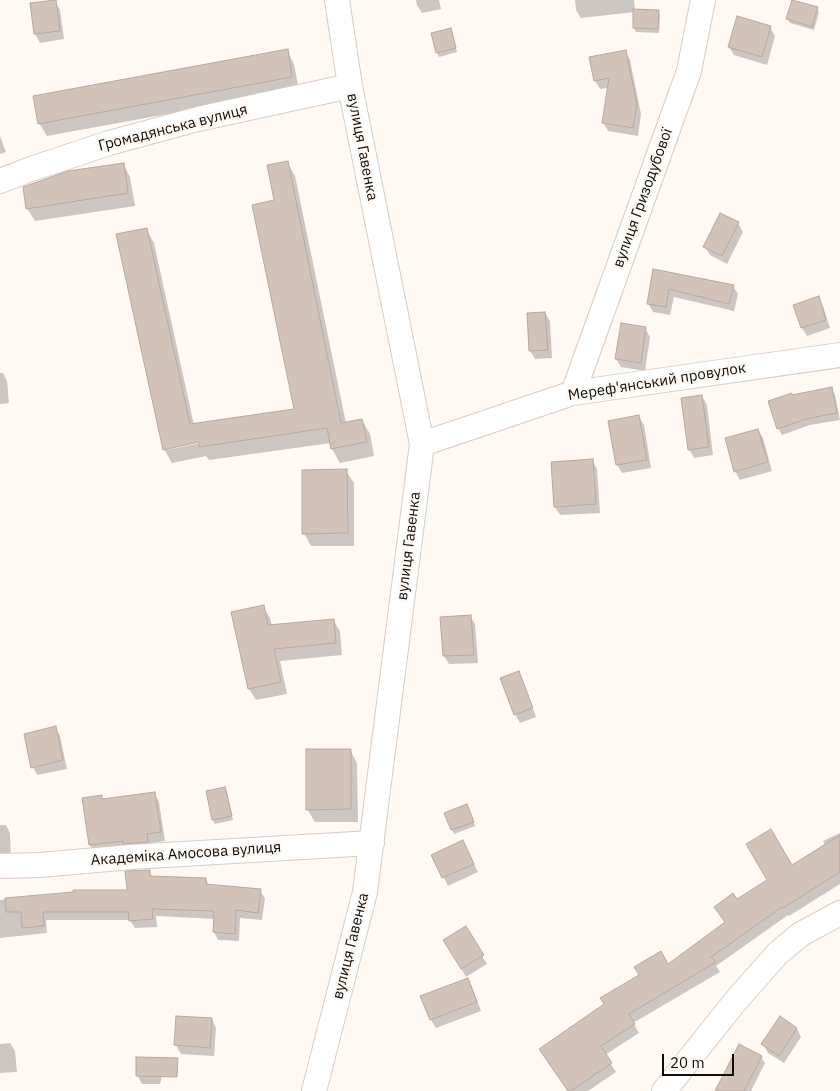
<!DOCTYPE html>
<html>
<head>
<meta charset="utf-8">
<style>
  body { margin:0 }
  #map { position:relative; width:840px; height:1091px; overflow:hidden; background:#fff8f3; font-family:"IBM Plex Sans",sans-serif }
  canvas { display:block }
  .scale { position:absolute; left:662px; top:1054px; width:72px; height:22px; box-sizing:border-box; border:2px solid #130d09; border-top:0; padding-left:6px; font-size:15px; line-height:18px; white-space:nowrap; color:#130d09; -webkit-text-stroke:4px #fff8f3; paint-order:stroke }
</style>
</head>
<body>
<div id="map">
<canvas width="840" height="1091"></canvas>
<div class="scale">20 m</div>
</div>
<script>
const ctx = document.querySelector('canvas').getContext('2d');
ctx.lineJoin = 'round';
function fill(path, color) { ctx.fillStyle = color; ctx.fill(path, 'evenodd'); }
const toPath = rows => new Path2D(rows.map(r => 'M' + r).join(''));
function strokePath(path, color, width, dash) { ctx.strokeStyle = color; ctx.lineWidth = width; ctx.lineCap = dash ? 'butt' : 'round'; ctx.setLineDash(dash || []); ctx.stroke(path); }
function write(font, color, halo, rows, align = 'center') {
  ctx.font = font + ' "IBM Plex Sans",sans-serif'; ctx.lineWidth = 5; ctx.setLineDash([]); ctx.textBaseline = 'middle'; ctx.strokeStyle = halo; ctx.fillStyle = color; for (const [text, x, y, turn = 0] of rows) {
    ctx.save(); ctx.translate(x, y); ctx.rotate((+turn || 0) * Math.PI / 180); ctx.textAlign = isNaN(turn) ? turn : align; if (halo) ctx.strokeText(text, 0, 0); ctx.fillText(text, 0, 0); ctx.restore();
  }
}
const shadow = toPath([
  [416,0,439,0,441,9,422,13,417,5],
  [575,0,634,0,635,10,658,11,660,15,659,33,636,32,634,28,635,12,581,18,576,10],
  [55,1,60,10,64,39,40,43,35,34,31,5],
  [817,9,819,12,814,30,790,23,788,19],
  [770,27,775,36,767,65,734,55,729,47],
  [450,30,452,33,457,52,439,57,437,53,432,34],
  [287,51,294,64,299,90,47,136,39,123],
  [625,51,630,60,641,114,638,136,608,131,603,122,608,88,600,89,595,81,591,58],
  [0,136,6,152,0,154],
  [287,162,295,176,346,423,362,420,370,434,374,456,340,463,332,449,331,443,209,460,206,456,172,463,164,449,146,229,154,243,194,425,295,410,275,201],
  [205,440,205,442,167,450,167,448],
  [123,164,130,177,135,206,35,221,27,208],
  [738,223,743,232,727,264,710,255,705,247],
  [654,271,733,286,738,294,734,311,674,297,670,315,653,312,648,303],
  [818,298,823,306,830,328,807,336,802,328],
  [545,313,550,321,552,358,535,359,530,351],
  [645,328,650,337,645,371,621,367,616,359],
  [0,373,3,373,7,381,9,403,0,404],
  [831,388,835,395,840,420,810,425,782,435,778,428,792,396],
  [702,396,707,405,713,455,694,458,689,449],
  [639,417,644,425,651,468,622,473,617,465,610,422],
  [758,430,763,438,772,471,740,480,735,471],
  [592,460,597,469,600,513,560,515,555,507],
  [346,471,354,483,354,546,311,546,304,533],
  [263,607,270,618,272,626,333,620,340,631,342,655,280,661,287,694,256,700,249,689,233,613],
  [470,616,475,624,478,663,449,664,444,656,442,618],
  [518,672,523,681,536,717,520,723,515,714],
  [55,728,60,736,67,769,37,775,33,767],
  [350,750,357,763,358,822,315,822,307,809],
  [225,788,227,792,233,820,215,824,213,820],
  [154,793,159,802,165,841,151,843,152,850,95,853,90,845,84,799,101,797,103,800],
  [468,809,475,826,454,834,446,814],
  [0,825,6,825,10,833,11,860,0,860],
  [840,833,840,884,789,916,788,915,716,966,720,972,633,1023,639,1033,605,1055,616,1072,588,1091,568,1091,545,1058,725,923,715,907,737,901,825,845,823,841],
  [463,842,478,872,448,886,433,855],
  [149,871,153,878,206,879,209,886,260,891,265,898,262,920,240,918,239,941,218,940,214,932,215,919,156,916,157,927,135,928,130,920,46,920,47,933,0,938,0,900,74,893,128,891],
  [465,928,487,964,466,977,445,940],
  [468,979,472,987,481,1011,436,1028,431,1020,422,997],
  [178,1017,212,1019,216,1028,214,1056,181,1054,176,1045],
  [797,1029,801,1037,784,1063,768,1053,763,1044],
  [10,1043,15,1051,17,1072,0,1073,0,1044],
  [761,1057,765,1063,751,1091,721,1091],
  [164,1067,160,1084,142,1084,137,1075]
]);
const building = toPath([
  [56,0,60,31,34,34,30,3,56,0],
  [792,0,818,7,812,27,786,19,792,0],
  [633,9,659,10,658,29,633,28,633,9],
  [737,16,771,26,762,57,728,47,737,16],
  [451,28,456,48,436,53,431,33,451,28],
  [288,49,292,77,38,124,33,96,288,49],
  [626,50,637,105,633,128,602,123,609,78,594,81,589,57,626,50],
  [288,161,341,423,362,419,367,442,331,449,327,428,199,447,199,442,163,450,116,234,147,228,190,424,294,409,252,205,274,200,267,165,288,161],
  [124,163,128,193,26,209,23,187,68,171,124,163],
  [720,213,739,222,722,256,703,247,720,213],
  [653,269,734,285,729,304,669,289,666,307,647,304,653,269],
  [819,296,826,320,801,328,793,305,819,296],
  [545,312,548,350,529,351,527,313,545,312],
  [621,323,646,327,641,363,615,359,621,323],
  [832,387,837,413,806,419,777,429,768,401,792,393,792,395,832,387],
  [702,395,709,447,688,450,681,398,702,395],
  [639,415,647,460,616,465,608,421,639,415],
  [758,429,768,462,734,472,725,438,758,429],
  [593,459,596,504,554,507,551,462,593,459],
  [347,469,348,533,302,534,302,470,347,469],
  [264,605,268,625,334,619,336,643,274,649,281,682,248,689,231,612,264,605],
  [471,615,474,655,443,656,440,617,471,615],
  [519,671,533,708,514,715,500,678,519,671],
  [56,726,63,760,31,768,24,734,56,726],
  [306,749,351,749,351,809,306,810,306,749],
  [225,787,232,816,212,820,206,791,225,787],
  [155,792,161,832,147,834,148,842,123,844,123,841,89,845,82,798,102,795,102,799,155,792],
  [467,804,474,822,451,830,444,813,467,804],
  [771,829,792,865,840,835,840,872,783,908,782,907,711,957,716,962,629,1014,635,1024,601,1046,612,1063,571,1091,568,1091,539,1049,604,1004,600,998,639,975,634,967,661,951,668,964,725,922,714,907,733,893,737,899,767,880,746,844,771,829],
  [463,840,474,864,442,878,431,855,463,840],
  [150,870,150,876,206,878,206,884,261,889,258,913,236,910,235,934,213,932,214,911,152,909,153,919,129,921,128,912,43,912,44,926,22,928,21,912,6,912,5,898,73,892,73,890,127,890,125,871,150,870],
  [466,926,484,955,461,969,443,940,466,926],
  [468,978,477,1002,430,1020,420,996,468,978],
  [176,1016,212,1018,210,1048,174,1045,176,1016],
  [780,1016,797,1028,779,1056,761,1044,780,1016],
  [739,1044,762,1056,744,1091,715,1091,739,1044],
  [136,1057,178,1058,177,1077,136,1076,136,1057]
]);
const minor = toPath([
  [0,181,31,169,109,143,198,119,350,86],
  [573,393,689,71,703,0],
  [422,444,573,393,840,355],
  [0,866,40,865,131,857,372,843],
  [314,1091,365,892,422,444,350,86,337,0],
  [664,1091,734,1003,777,954,801,934,840,913]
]);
const streetNames = [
  ["Громадянська вулиця",173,128,-14],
  ["вулиця Гавенка",362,147,79],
  ["вулиця Гризодубової",643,198,-70],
  ["Мереф'янський провулок",657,382,-9],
  ["вулиця Гавенка",409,546,-83],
  ["Академіка Амосова вулиця",186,854,-4],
  ["вулиця Гавенка",351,946,-76]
];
fill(shadow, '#0003');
fill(building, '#d2c2b7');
strokePath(building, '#b8a89d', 1);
strokePath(minor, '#dccbc0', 26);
strokePath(minor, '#fff', 24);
write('15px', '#130d09', '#fff8f3', streetNames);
</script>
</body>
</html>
